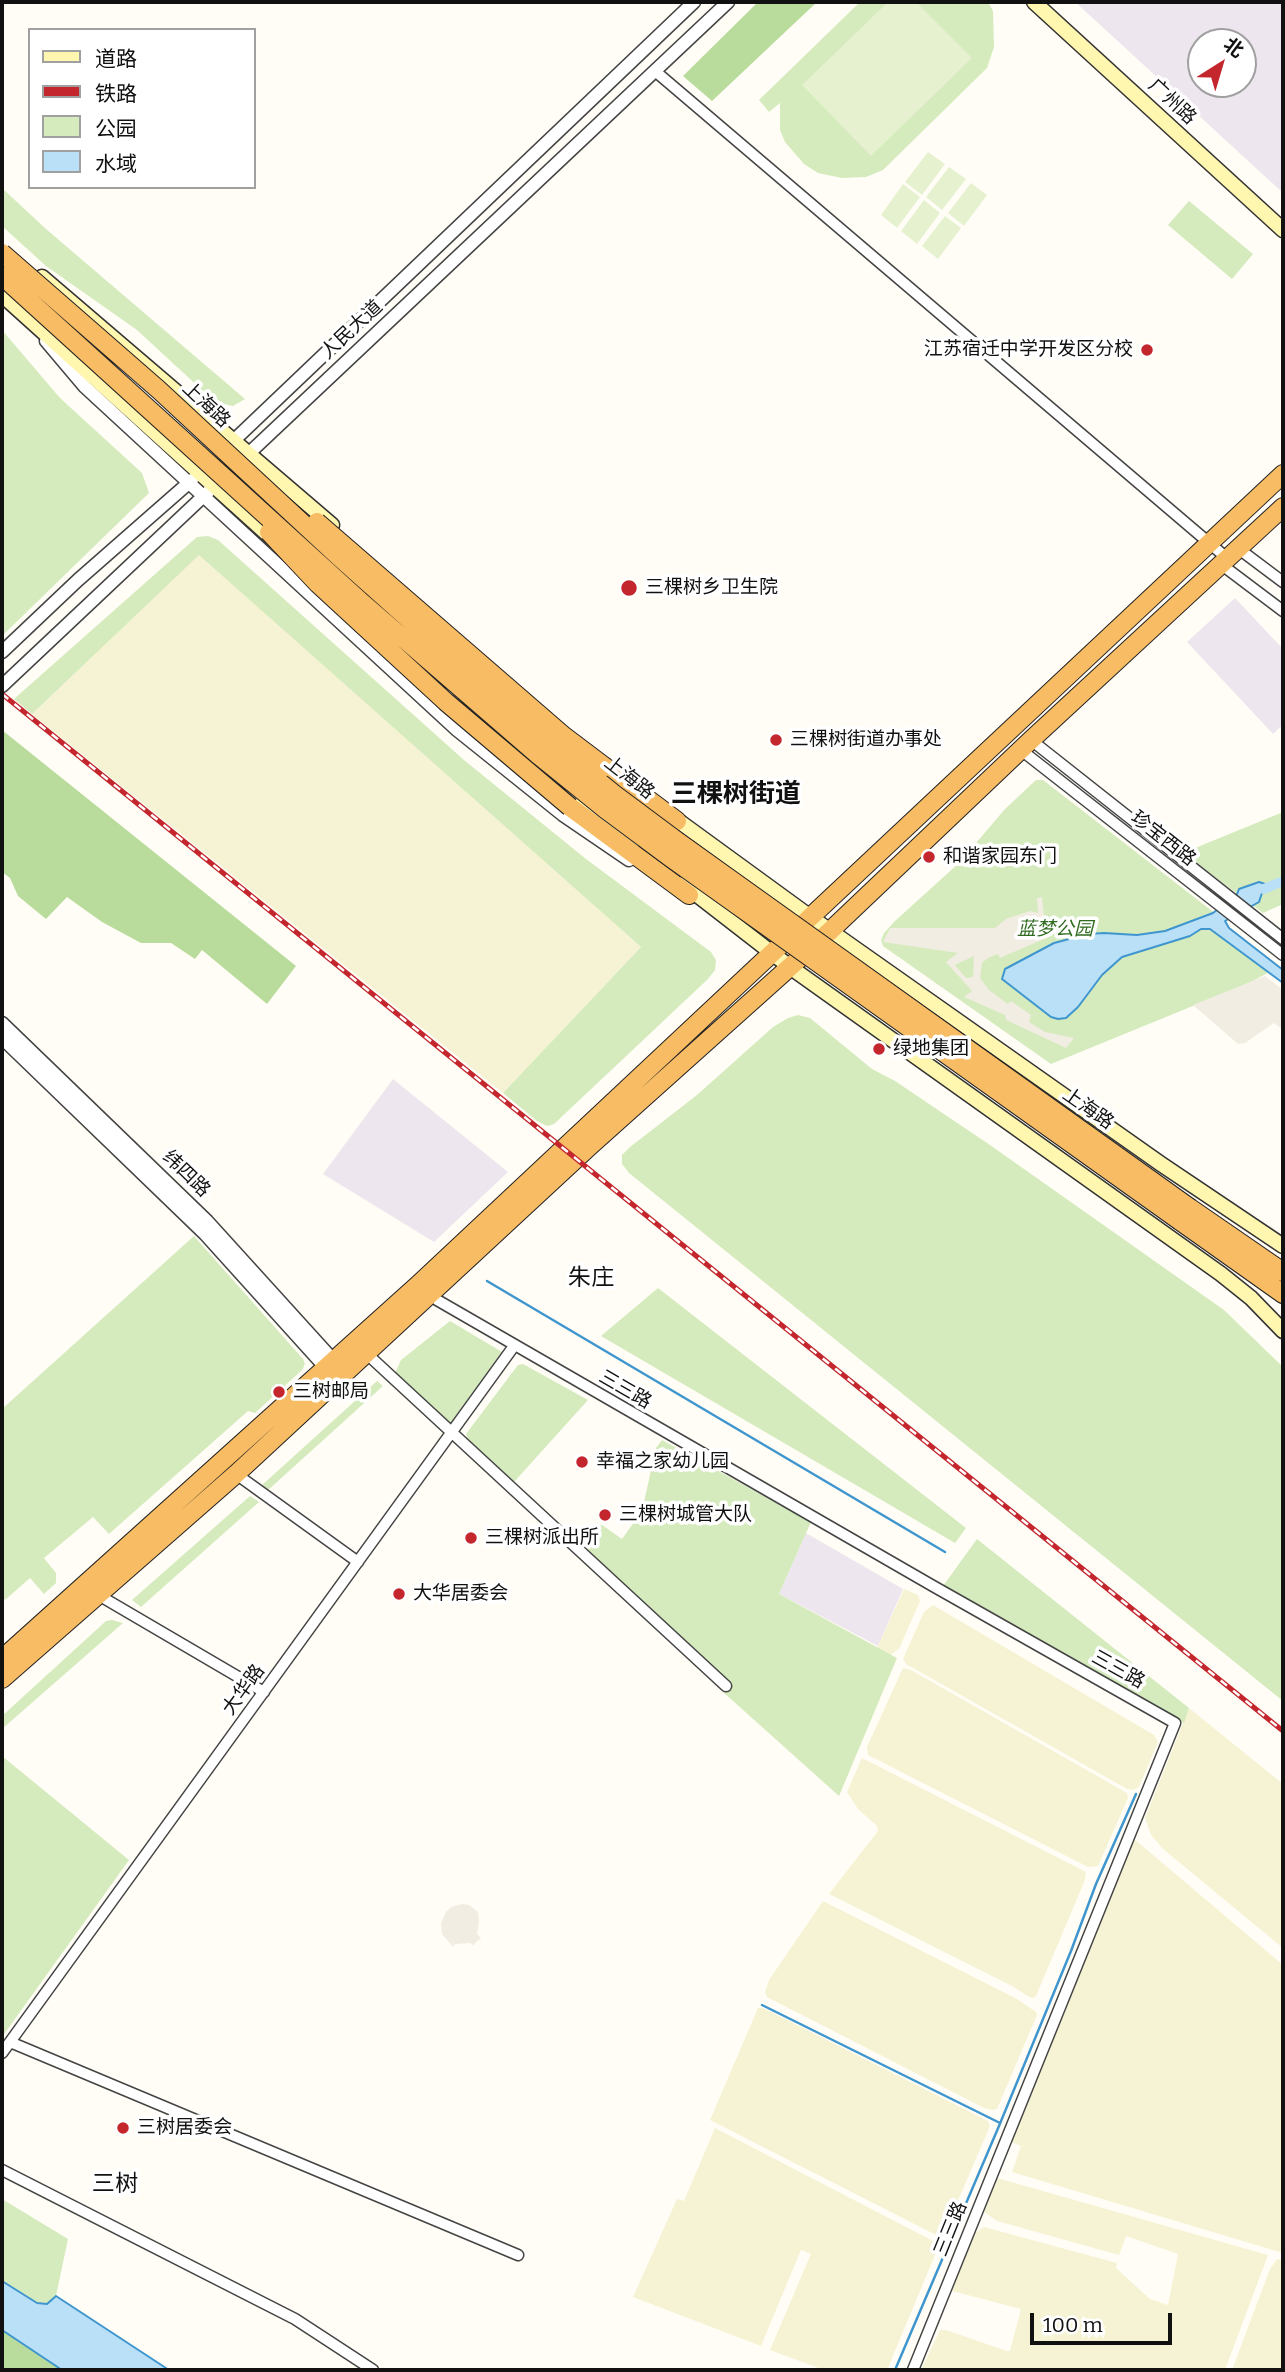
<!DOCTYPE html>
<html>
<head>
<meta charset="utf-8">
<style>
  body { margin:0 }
  #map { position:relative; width:1285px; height:2372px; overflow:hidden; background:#fffdf5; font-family:Bitter,"Noto Sans SC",serif }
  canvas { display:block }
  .frame { position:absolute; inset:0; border:4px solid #111; pointer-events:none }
  .legend { position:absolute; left:28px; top:28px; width:228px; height:161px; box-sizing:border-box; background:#fff; border:2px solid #a0a0a0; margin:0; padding:9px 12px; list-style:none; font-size:21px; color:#111 }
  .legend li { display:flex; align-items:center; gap:14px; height:35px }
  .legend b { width:35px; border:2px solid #a0a0a0 }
  .north { position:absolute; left:1187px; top:28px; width:70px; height:70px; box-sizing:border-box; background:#fff; border:2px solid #a0a0a0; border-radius:50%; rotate:37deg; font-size:19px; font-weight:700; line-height:28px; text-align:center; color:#111 }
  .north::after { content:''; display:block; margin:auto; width:24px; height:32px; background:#c4262e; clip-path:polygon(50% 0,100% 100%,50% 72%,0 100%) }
  .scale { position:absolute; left:1030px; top:2313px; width:142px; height:32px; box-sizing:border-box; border:4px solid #111; border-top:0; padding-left:9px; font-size:21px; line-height:24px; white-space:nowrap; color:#111; -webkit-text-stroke:5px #fff; paint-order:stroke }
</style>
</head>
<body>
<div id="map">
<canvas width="1285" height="2372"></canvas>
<div class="frame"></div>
<ul class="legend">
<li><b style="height:9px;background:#fff6b0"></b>道路</li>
<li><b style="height:9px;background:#c4262e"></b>铁路</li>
<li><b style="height:19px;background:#d5ebbd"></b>公园</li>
<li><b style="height:19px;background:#b9e0f7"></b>水域</li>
</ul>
<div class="north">北</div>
<div class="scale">100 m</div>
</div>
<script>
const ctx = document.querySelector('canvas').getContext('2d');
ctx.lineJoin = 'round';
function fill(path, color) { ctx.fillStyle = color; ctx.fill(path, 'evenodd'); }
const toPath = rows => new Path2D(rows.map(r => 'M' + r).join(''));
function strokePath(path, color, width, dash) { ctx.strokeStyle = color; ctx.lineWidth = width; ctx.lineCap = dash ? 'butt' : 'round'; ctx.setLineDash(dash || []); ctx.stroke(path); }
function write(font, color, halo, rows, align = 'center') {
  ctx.font = font + ' Bitter,"Noto Sans SC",serif'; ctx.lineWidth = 7; ctx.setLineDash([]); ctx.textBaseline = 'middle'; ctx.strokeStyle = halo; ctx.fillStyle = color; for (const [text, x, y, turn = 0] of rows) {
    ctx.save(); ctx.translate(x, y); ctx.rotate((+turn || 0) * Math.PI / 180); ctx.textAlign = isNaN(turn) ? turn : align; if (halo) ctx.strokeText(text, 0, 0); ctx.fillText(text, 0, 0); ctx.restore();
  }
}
const industrial = toPath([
  [1075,2,1283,2,1283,193,1097,22],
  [1201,42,1243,42,1243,84,1201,84],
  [1235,598,1283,649,1283,725,1273,734,1187,642],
  [393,1079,508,1172,434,1242,323,1174],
  [806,1533,903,1589,878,1646,779,1594]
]);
const farmland = toPath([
  [199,554,641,947,503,1093,32,714],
  [904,1589,918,1595,920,1601,899,1649,890,1655,877,1648],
  [933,1605,1154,1735,1158,1742,1139,1787,1133,1790,1127,1789,906,1664,903,1659,924,1612],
  [903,1668,911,1670,1127,1793,1128,1798,1098,1866,1088,1867,868,1755,867,1747],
  [1189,1708,1283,1784,1283,1948,1163,1849,1151,1835,1145,1818],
  [862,1758,1086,1872,1085,1880,1036,1996,1033,1998,1029,1997,1012,1986,829,1894,878,1831,877,1826,858,1809,847,1792],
  [1133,1838,1283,1965,1283,2253,1012,2172,1021,2146,1011,2142],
  [823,1901,1017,1999,1036,2012,1037,2015,997,2109,992,2110,984,2108,767,1997,765,1992,769,1980],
  [758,2008,763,2008,988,2121,990,2126,942,2238,710,2120],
  [715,2128,937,2243,938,2248,887,2370,824,2370,770,2350,811,2254,801,2250,761,2346,633,2297,677,2199,684,2201],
  [997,2178,1268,2255,1225,2370,921,2370,940,2330,946,2330,1007,2351,1010,2351,1021,2309,952,2291,969,2243,974,2234,984,2227,1117,2263,1116,2268,1150,2299,1168,2305,1178,2254,1126,2236,1119,2255,997,2221,984,2212],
  [1277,2259,1283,2260,1283,2370,1232,2370,1270,2269]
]);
const green = toPath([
  [860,2,988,2,993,11,994,47,987,68,883,170,866,177,842,178,818,173,804,164,785,142,780,130,780,103,769,112,759,100],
  [2,188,46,229,245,399,233,406,215,402,137,330,46,266,2,226],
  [1189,201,1253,254,1232,279,1168,225],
  [2,330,60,398,142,473,149,493,2,636],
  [208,536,218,540,464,760,586,859,711,952,716,960,715,970,708,979,554,1124,547,1126,537,1121,503,1093,641,947,199,555,32,714,14,699,197,537],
  [1036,780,1043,780,1225,921,1229,928,1279,967,1249,983,1051,1064,883,946,881,940,884,933,895,921,959,863,1005,809],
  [1283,812,1283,904,1263,913,1183,853],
  [798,1015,810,1018,872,1069,895,1081,990,1145,1224,1310,1283,1367,1283,1701,629,1173,622,1164,622,1155,630,1147,697,1095,773,1027,788,1018],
  [194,1236,303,1359,305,1364,302,1370,255,1413,248,1411,109,1534,93,1517,44,1558,56,1573,56,1583,44,1594,30,1578,5,1600,2,1595,2,1409],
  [658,1288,966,1528,955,1543,601,1336],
  [450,1321,502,1352,450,1424,395,1373,401,1360],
  [523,1364,588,1400,514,1482,468,1439,466,1434,518,1365],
  [377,1381,383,1386,267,1491,261,1486],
  [662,1440,811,1522,779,1594,897,1658,839,1796,723,1692,728,1685,587,1551,586,1542,600,1526,602,1525,622,1539,642,1511,656,1448],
  [250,1496,259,1502,141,1607,132,1600],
  [977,1539,1189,1708,1184,1723,943,1586],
  [112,1620,123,1623,2,1729,2,1716,106,1621],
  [2,1756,129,1860,2,2037],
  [2,2199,68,2239,56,2296,47,2305,37,2303,2,2281]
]);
const forest = toPath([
  [758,2,817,2,712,101,683,76],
  [2,730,296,966,267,1004,202,950,195,959,171,943,141,943,102,922,67,897,46,919,18,896,10,878,2,872],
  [2,2330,62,2370,2,2370]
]);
const pitch = toPath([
  [888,2,916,2,972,58,871,156,802,85],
  [928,152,945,164,922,195,905,182],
  [949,167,966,179,942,210,926,197],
  [971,183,987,195,964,226,948,213],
  [903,184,920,197,897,228,881,215],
  [924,200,940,213,917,244,901,231],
  [945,216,961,228,938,259,922,246]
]);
const plaza = toPath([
  [1042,897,1046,938,1000,958,998,954,988,958,982,963,980,978,989,990,1008,1004,1011,1001,1031,1015,1029,1022,1045,1032,1074,1038,1066,1048,1006,1020,1005,1015,964,997,972,991,946,962,958,953,883,942,890,928,995,928,1006,919,1030,911,1038,913,1037,898],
  [974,956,973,977,966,978,955,965],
  [1265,976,1283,990,1283,1030,1274,1023,1245,1043,1238,1044,1193,1005],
  [462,1904,469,1905,478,1912,479,1923,477,1934,481,1938,473,1945,470,1943,455,1944,453,1947,442,1934,441,1923,446,1912,451,1907]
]);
const water = toPath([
  [1259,882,1265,884,1259,902,1225,921,1229,928,1283,970,1283,983,1210,929,1201,929,1190,936,1122,957,1102,975,1078,1007,1066,1018,1058,1019,1051,1017,1002,979,1005,969,1054,943,1088,934,1104,933,1137,935,1165,931,1213,913,1237,894,1239,889,1259,882],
  [2,2281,37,2303,47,2304,56,2296,169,2370,62,2370,2,2330,2,2281]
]);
const stream = toPath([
  [487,1281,945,1552],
  [762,2005,1000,2123],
  [895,2370,999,2126,1071,1951,1096,1884,1136,1794]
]);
const canal = toPath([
  [1264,889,1283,881]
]);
const minor = toPath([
  [655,71,1228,559],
  [1239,549,1283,582],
  [1222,565,1283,611],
  [1031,740,1283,939],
  [1021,750,1283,955],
  [437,1300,933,1586,1175,1723,913,2370],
  [367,1354,726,1686],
  [236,1474,358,1562],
  [95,1593,264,1692],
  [10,2042,518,2255],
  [2,2053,514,1346],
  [2,2170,295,2319,373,2370]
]);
const tertiary = toPath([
  [46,341,84,386,457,730,563,815,629,860],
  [228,446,694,2],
  [2,652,78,580,192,480],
  [2,686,728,2],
  [2,1023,207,1221,334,1361],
  [2,1038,205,1234,326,1368]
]);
const secondary = toPath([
  [1034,2,1283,230],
  [42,277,332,525],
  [2,295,274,540],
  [506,742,632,843],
  [669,814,809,916,1161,1164,1283,1246],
  [683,884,790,967,1221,1274,1251,1298,1283,1331]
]);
const trunk = toPath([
  [605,767,677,821],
  [570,807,689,895],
  [1190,1208,1283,1272],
  [1180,1221,1283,1294],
  [2,1659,419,1284,1283,474],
  [2,1679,236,1474,590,1146,830,931,1031,740,1283,507]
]);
const rail = toPath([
  [2,694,1283,1731]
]);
const trunkBridge = toPath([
  [2,253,159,390,339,557,431,639,549,741,614,794,677,841,1190,1208],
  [2,276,359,600,537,754,605,809,671,858,1180,1221],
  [317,522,564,736,605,767],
  [269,532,318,584,446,702,570,807]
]);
const markers = [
  [1147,350,7,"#c4262e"],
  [629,588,9,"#c4262e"],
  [776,740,7,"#c4262e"],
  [929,857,7,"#c4262e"],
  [879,1049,7,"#c4262e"],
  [279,1392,7,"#c4262e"],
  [582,1462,7,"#c4262e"],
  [605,1515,7,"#c4262e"],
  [471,1538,7,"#c4262e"],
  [399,1594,7,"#c4262e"],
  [123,2128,7,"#c4262e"]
];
const streetNames = [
  ["广州路",1172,102,43],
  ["人民大道",352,330,-43],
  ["上海路",206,405,43],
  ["上海路",629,778,38],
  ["珍宝西路",1163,839,38],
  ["上海路",1088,1109,35],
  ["纬四路",186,1174,44],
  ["三三路",625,1390,30],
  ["三三路",1118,1670,29],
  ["大华路",244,1690,-54],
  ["三三路",951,2229,-68]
];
const poiNames = [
  ["江苏宿迁中学开发区分校",1133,350,"right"],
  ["三棵树乡卫生院",645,588],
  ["三棵树街道办事处",790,740],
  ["和谐家园东门",943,857],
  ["绿地集团",893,1049],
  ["三树邮局",293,1392],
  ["幸福之家幼儿园",596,1462],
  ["三棵树城管大队",619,1515],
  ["三棵树派出所",485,1538],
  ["大华居委会",413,1594],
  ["三树居委会",137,2128]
];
const parkNames = [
  ["蓝梦公园",1055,930]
];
const quarterNames = [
  ["朱庄",591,1279],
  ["三树",115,2185]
];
const districtNames = [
  ["三棵树街道",736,795]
];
fill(industrial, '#eee6ef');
fill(farmland, '#f6f3d4');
fill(green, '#d5ebbd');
fill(forest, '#b9dc9c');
fill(pitch, '#e6f2cf');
fill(plaza, '#f1ede2');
fill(water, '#b9e0f7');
strokePath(water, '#3f96cf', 2);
strokePath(stream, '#3f96cf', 2.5);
strokePath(canal, '#b9e0f7', 10);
strokePath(minor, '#444', 13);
strokePath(tertiary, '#444', 15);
strokePath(secondary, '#333', 17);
strokePath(trunk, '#222', 20);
strokePath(minor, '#fff', 10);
strokePath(tertiary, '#fff', 12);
strokePath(secondary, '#fff6b0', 14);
strokePath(trunk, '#f7bc64', 18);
strokePath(rail, '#c4262e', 5);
strokePath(rail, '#fff', 2.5, [8]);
strokePath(trunkBridge, '#222', 20, []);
strokePath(trunkBridge, '#f7bc64', 18);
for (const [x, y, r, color] of markers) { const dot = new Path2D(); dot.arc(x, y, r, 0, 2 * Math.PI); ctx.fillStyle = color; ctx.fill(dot); strokePath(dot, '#fff', 2.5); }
write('19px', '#111', '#fff', streetNames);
write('19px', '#111', '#fff', poiNames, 'left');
write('italic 19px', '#2f6b1f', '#fff', parkNames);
write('23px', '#111', '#fff', quarterNames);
write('bold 26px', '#111', '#fff', districtNames);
</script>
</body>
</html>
